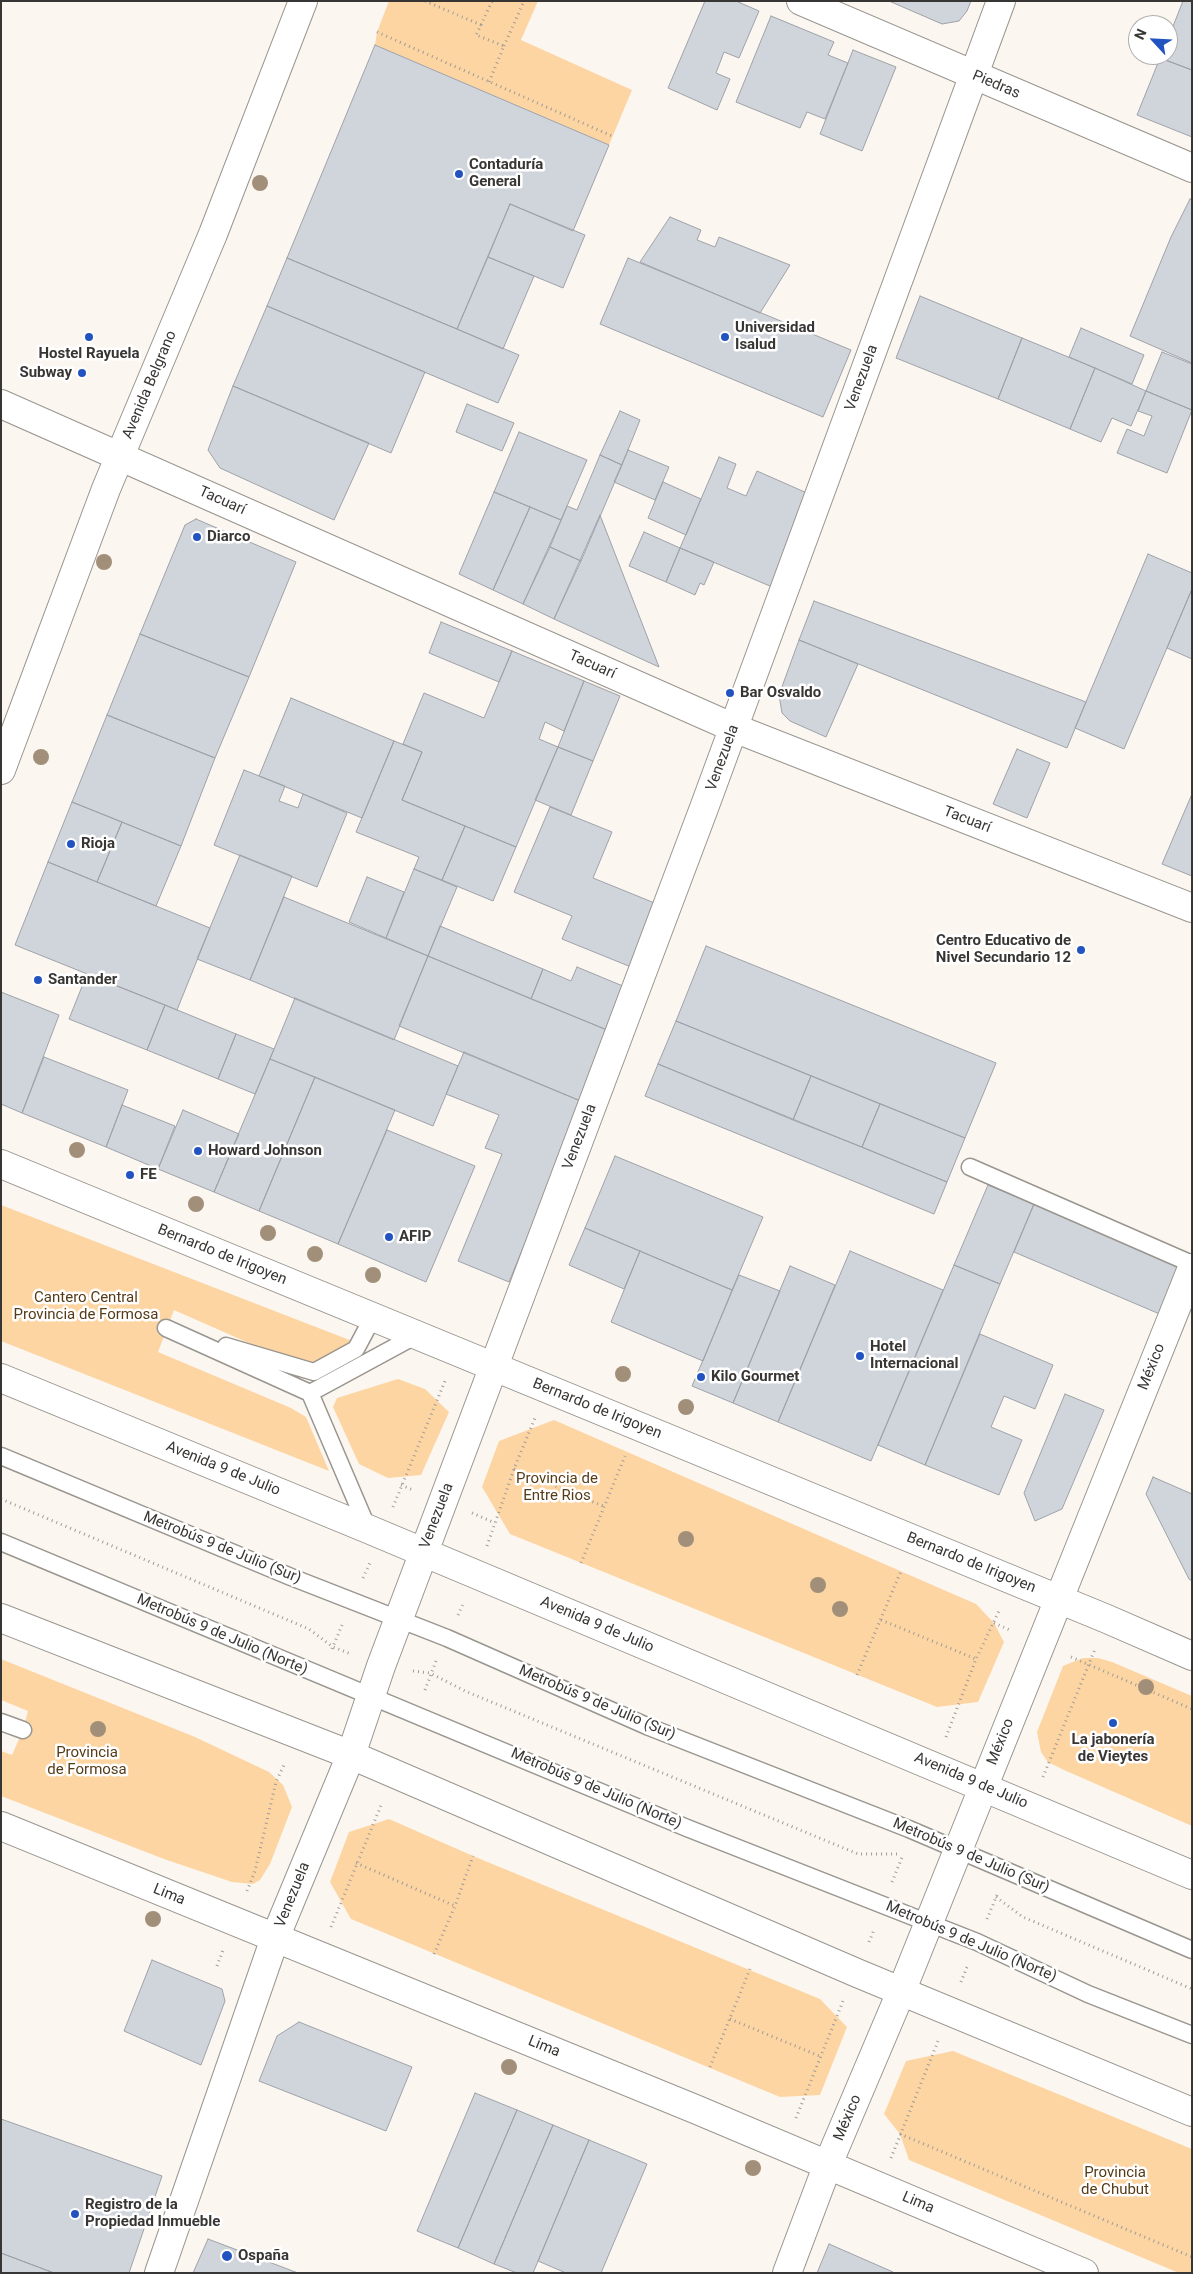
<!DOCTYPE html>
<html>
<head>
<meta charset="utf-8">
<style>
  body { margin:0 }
  #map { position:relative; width:1193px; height:2274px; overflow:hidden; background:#fcf6f0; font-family:Roboto,sans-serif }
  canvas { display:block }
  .frame { position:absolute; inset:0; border:2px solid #383634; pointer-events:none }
  .north { position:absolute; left:1128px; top:15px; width:50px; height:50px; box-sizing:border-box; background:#fff; border:1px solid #afafae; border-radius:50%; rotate:295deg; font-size:14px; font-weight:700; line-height:20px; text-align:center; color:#383634 }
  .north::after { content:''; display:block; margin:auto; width:18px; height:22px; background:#2253c0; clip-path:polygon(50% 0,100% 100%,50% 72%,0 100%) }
</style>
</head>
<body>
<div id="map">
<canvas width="1193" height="2274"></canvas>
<div class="frame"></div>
<div class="north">N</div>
</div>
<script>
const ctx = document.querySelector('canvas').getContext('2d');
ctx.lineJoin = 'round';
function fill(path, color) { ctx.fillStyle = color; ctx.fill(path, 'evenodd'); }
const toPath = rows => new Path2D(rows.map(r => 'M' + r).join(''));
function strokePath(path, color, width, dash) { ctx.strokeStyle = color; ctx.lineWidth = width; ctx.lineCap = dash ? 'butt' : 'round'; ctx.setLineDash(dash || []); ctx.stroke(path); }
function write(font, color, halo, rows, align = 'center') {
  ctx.font = font + ' Roboto,sans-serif'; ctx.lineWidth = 5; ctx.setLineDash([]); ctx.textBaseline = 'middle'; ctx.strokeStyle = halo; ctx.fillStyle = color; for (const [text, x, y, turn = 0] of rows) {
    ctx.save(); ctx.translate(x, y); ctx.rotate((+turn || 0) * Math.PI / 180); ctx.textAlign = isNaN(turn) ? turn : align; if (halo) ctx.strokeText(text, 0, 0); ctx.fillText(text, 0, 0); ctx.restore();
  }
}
const green = toPath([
  [389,1,538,1,521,40,632,90,609,145,375,45,377,32],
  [1,1205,365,1346,322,1365,294,1363,174,1310,158,1352,291,1408,306,1417,329,1471,1,1341],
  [398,1379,425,1389,449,1412,421,1475,388,1478,359,1464,333,1407,337,1398],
  [554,1420,976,1604,994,1623,1004,1642,978,1702,937,1707,510,1534,482,1487,499,1441],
  [1083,1658,1098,1658,1112,1662,1192,1696,1192,1826,1064,1770,1048,1762,1041,1752,1037,1732,1063,1666],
  [1,1659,195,1737,269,1772,283,1785,292,1807,270,1864,260,1880,253,1884,232,1882,164,1859,1,1796,1,1751,12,1755,23,1730,28,1711,1,1700],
  [389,1819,473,1856,820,1999,847,2027,820,2095,780,2097,351,1919,330,1882,349,1832],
  [953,2051,1192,2149,1192,2273,1179,2273,909,2160,900,2134,884,2114,906,2061]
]);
const building = toPath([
  [705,1,736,1,759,11,739,58,724,52,716,73,730,79,717,110,668,88,705,1],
  [889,1,971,1,967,11,959,21,942,24,889,1],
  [1183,1,1192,1,1192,70,1160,58,1162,55,1168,55,1168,39,1183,1],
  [771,16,834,42,828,55,848,63,825,119,807,112,800,128,736,102,771,16],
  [375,45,609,145,573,231,510,204,457,329,287,258,375,45],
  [853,50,896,67,862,151,820,134,853,50],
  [1160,58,1192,70,1192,137,1137,115,1160,58],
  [1190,199,1192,200,1192,363,1130,336,1171,237,1190,199],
  [510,204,585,235,563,288,488,257,510,204],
  [670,217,701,230,697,240,715,247,719,237,790,265,760,313,640,262,670,217],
  [488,257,534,276,503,349,457,329,488,257],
  [287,258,519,355,498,403,267,306,287,258],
  [628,258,851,350,823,417,600,324,628,258],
  [920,296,1022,338,998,399,896,358,920,296],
  [267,306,425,372,391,453,233,386,267,306],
  [1081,328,1144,355,1132,384,1069,357,1081,328],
  [1022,338,1095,368,1070,429,998,399,1022,338],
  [1162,352,1192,364,1192,410,1146,391,1162,352],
  [1095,368,1146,391,1131,426,1112,418,1101,442,1070,429,1095,368],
  [233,386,369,443,334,520,220,468,208,450,233,386],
  [1146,391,1192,410,1167,473,1117,453,1127,429,1144,436,1152,416,1138,411,1146,391],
  [467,404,514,423,502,451,456,432,467,404],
  [620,411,640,420,622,465,600,455,620,411],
  [519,432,587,460,561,520,494,492,519,432],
  [628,450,669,467,655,500,614,482,628,450],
  [600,455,622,465,581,561,550,547,567,506,577,510,600,455],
  [719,457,736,464,727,488,746,496,757,471,816,497,777,589,680,548,719,457],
  [663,482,701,499,686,535,648,518,663,482],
  [494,492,530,507,493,590,459,574,494,492],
  [530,507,561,520,523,604,493,590,530,507],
  [600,515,659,667,554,619,600,515],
  [196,519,296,562,249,677,140,634,185,525,196,519],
  [644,532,680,548,666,582,629,566,644,532],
  [550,547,581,561,554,619,523,604,550,547],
  [680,548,714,562,704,585,700,583,695,595,666,582,680,548],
  [1148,554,1192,573,1192,589,1124,749,1075,728,1148,554],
  [1192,589,1192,659,1167,648,1192,589],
  [814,601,1086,702,1067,748,799,640,814,601],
  [441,622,512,651,499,682,429,653,441,622],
  [140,634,249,677,215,758,107,715,140,634],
  [799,640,858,664,826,737,790,721,782,713,779,695,799,640],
  [512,651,584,681,564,731,545,722,539,739,558,747,516,847,402,800,422,752,403,744,424,693,484,718,512,651],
  [584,681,620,696,593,761,558,747,584,681],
  [291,698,394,741,362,818,259,776,291,698],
  [107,715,215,758,181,846,72,802,107,715],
  [394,741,422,752,402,800,465,826,442,880,414,869,419,857,356,832,394,741],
  [558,747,593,761,571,815,535,800,558,747],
  [1017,749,1050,763,1027,818,993,804,1017,749],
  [244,770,285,786,279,801,298,808,303,794,347,813,317,887,214,845,244,770],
  [1192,794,1192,876,1162,864,1192,794],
  [72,802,122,822,97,882,48,862,72,802],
  [550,807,612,832,593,878,662,906,636,969,562,939,572,916,514,892,550,807],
  [122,822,181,846,156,906,97,882,122,822],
  [465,826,516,847,493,901,442,880,465,826],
  [240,855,292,876,250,980,197,959,240,855],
  [48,862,210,928,177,1010,15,945,48,862],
  [414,869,457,887,428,956,386,938,414,869],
  [367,877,404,892,386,938,349,922,367,877],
  [284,897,428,956,394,1040,250,980,284,897],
  [440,926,543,969,531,999,428,956,440,926],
  [706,946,996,1063,965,1138,676,1021,706,946],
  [428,956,612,1032,583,1102,399,1026,428,956],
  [577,967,630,989,612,1032,531,999,543,969,571,981,577,967],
  [87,974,165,1005,147,1050,69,1019,87,974],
  [1,992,59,1015,22,1113,1,1104,1,992],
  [295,998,458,1066,433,1126,270,1059,295,998],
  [165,1005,236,1034,218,1079,147,1050,165,1005],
  [676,1021,811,1076,793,1120,658,1064,676,1021],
  [236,1034,274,1049,255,1094,218,1079,236,1034],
  [464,1052,583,1102,509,1282,458,1261,502,1154,485,1148,499,1115,446,1094,464,1052],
  [44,1057,128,1090,106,1147,22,1113,44,1057],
  [270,1059,315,1077,259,1211,214,1192,270,1059],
  [658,1064,947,1182,934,1214,645,1096,658,1064],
  [811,1076,880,1104,862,1147,793,1120,811,1076],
  [315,1077,395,1110,338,1244,259,1211,315,1077],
  [880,1104,965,1138,947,1182,862,1147,880,1104],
  [122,1105,175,1126,158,1169,106,1147,122,1105],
  [183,1110,239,1134,214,1192,158,1169,183,1110],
  [387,1130,475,1166,426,1282,338,1244,387,1130],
  [615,1156,763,1217,732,1290,585,1228,615,1156],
  [988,1185,1034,1204,1000,1284,954,1265,988,1185],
  [1034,1204,1182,1267,1162,1315,1014,1252,1034,1204],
  [585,1228,640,1251,624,1289,569,1265,585,1228],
  [640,1251,732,1290,703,1361,611,1322,640,1251],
  [850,1251,943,1290,871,1461,778,1422,850,1251],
  [954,1265,1000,1284,925,1465,878,1445,954,1265],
  [790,1266,835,1285,778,1422,733,1403,790,1266],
  [739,1275,780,1291,733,1403,692,1386,739,1275],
  [980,1334,1053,1365,1035,1409,1004,1396,991,1427,1022,1440,999,1495,925,1465,980,1334],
  [1065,1394,1104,1410,1062,1509,1035,1521,1024,1493,1065,1394],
  [1153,1477,1192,1494,1192,1581,1189,1579,1146,1494,1153,1477],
  [152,1960,222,1989,225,2001,201,2065,124,2031,152,1960],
  [299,2022,412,2067,386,2131,259,2081,277,2036,299,2022],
  [475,2093,517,2110,458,2248,417,2231,475,2093],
  [517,2110,553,2125,494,2264,458,2248,517,2110],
  [1,2119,162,2176,129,2273,54,2273,1,2253,1,2119],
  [553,2125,589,2140,533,2273,517,2273,494,2264,553,2125],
  [589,2140,647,2164,601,2273,566,2273,538,2261,589,2140],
  [208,2239,298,2273,193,2273,208,2239],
  [829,2244,893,2272,893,2273,817,2273,829,2244],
  [1,2253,54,2273,1,2273,1,2253]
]);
const path = toPath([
  [425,1,481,25,476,35,504,46,489,82],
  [481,25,492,1],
  [377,32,612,136],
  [504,46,524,1],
  [514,1469,603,1506],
  [401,1485,413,1490],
  [1,1499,309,1629,333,1647,351,1654],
  [393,1507,445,1381],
  [472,1513,495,1523],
  [487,1546,514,1469,535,1418],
  [581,1563,625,1456],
  [363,1578,370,1563],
  [458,1615,464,1602],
  [881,1620,976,1659],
  [994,1623,1012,1631],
  [332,1649,342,1625],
  [1071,1657,1192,1709],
  [413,1671,430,1673,465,1691,858,1854,897,1854],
  [857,1675,901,1571],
  [425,1690,436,1661],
  [946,1737,976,1659,1000,1609],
  [1043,1777,1095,1649],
  [356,1863,455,1906],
  [892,1882,903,1855],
  [247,1891,255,1871,276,1782,285,1763],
  [996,1897,1023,1917,1192,1989],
  [987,1919,997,1895],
  [331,1927,382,1803],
  [869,1942,874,1930],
  [434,1954,455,1906,473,1856],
  [217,1966,223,1950],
  [961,1982,967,1967],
  [730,2019,822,2057],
  [710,2067,750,1969],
  [796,2118,843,2001],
  [900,2134,1192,2257],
  [891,2158,938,2041]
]);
const service = toPath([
  [970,1167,1192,1264],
  [166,1328,310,1393,368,1529],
  [226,1346,314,1372,356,1349,373,1317],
  [310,1393,417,1335],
  [1,1456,291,1577,447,1638,649,1727,909,1829,1192,1950],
  [1,1542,687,1828,977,1942,1088,1994,1192,2035],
  [1,1722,23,1730]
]);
const minor = toPath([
  [801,1,1192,168],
  [1,404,734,728,1192,908],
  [159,2273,275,1938,351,1755,381,1666,704,808,1001,1],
  [787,2273,828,2164,901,1992,1192,1268]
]);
const tertiary = toPath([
  [1,1164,1107,1619,1192,1656],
  [1,1826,695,2109,1084,2273]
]);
const secondary = toPath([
  [1,770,106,489,213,234,303,1]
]);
const trunk = toPath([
  [1,1378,368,1529,1192,1875],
  [1,1618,351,1755,857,1973,1192,2112]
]);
const trees = [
  [260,183],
  [104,562],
  [41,757],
  [77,1150],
  [196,1204],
  [268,1233],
  [315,1254],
  [373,1275],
  [623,1374],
  [686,1407],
  [686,1539],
  [818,1585],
  [840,1609],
  [1146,1687],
  [98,1729],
  [153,1919],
  [509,2067],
  [753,2168]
];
const markers = [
  [459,174,5,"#2253c0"],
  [89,337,5,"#2253c0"],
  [725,337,5,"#2253c0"],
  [82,373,5,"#2253c0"],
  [197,537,5,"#2253c0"],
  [730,693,5,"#2253c0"],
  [71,844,5,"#2253c0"],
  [1081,950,5,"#2253c0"],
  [38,980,5,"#2253c0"],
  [198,1151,5,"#2253c0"],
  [130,1175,5,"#2253c0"],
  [389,1237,5,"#2253c0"],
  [860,1356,5,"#2253c0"],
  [701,1377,5,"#2253c0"],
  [1113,1723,5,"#2253c0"],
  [75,2214,5,"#2253c0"],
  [227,2256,6,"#2253c0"]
];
const streetNames = [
  ["Piedras",996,85,23],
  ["Venezuela",862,378,-70],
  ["Avenida Belgrano",150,385,-67],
  ["Tacuarí",222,501,24],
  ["Tacuarí",592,665,24],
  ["Venezuela",723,758,-70],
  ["Tacuarí",967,820,21],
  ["Venezuela",580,1137,-69],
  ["Bernardo de Irigoyen",222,1255,22],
  ["México",1152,1367,-68],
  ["Bernardo de Irigoyen",597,1409,22],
  ["Avenida 9 de Julio",223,1469,22],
  ["Venezuela",437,1516,-69],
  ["Metrobús 9 de Julio (Sur)",222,1548,22],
  ["Bernardo de Irigoyen",971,1563,22],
  ["Avenida 9 de Julio",597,1625,23],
  ["Metrobús 9 de Julio (Norte)",222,1635,23],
  ["Metrobús 9 de Julio (Sur)",597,1703,23],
  ["México",1001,1742,-68],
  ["Avenida 9 de Julio",971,1781,23],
  ["Metrobús 9 de Julio (Norte)",596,1789,23],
  ["Metrobús 9 de Julio (Sur)",971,1856,23],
  ["Lima",169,1895,22],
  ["Venezuela",293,1895,-68],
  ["Metrobús 9 de Julio (Norte)",971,1942,23],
  ["Lima",544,2047,22],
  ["México",848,2118,-67],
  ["Lima",918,2203,23]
];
const poiNames = [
  ["Contaduría",469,165],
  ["General",469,182],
  ["Universidad",735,328],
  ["Isalud",735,345],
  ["Hostel Rayuela",89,354,"center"],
  ["Subway",72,373,"right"],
  ["Diarco",207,537],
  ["Bar Osvaldo",740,693],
  ["Rioja",81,844],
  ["Centro Educativo de",1071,941,"right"],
  ["Nivel Secundario 12",1071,958,"right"],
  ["Santander",48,980],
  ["Howard Johnson",208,1151],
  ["FE",140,1175],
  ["AFIP",399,1237],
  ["Hotel",870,1347],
  ["Internacional",870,1364],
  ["Kilo Gourmet",711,1377],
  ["La jabonería",1113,1740,"center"],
  ["de Vieytes",1113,1757,"center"],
  ["Registro de la",85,2205],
  ["Propiedad Inmueble",85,2222],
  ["Ospaña",238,2256]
];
const parkNames = [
  ["Cantero Central",86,1298],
  ["Provincia de Formosa",86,1315],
  ["Provincia de",557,1479],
  ["Entre Rios",557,1496],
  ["Provincia",87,1753],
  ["de Formosa",87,1770],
  ["Provincia",1115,2173],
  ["de Chubut",1115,2190]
];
fill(green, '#fdd5a3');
fill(building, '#d0d4db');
strokePath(building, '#9ea2a8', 1);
strokePath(service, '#99958f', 19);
strokePath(minor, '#99958f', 30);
strokePath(tertiary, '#99958f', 30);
strokePath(secondary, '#99958f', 30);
strokePath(trunk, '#99958f', 30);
strokePath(path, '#9f9b97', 3, [1, 4]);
strokePath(service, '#fff', 16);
strokePath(minor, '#fff', 28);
strokePath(tertiary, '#fff', 28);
strokePath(secondary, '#fff', 28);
strokePath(trunk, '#fff', 28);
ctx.fillStyle = '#a18f79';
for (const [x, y] of trees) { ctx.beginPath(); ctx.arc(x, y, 8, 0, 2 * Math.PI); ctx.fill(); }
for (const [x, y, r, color] of markers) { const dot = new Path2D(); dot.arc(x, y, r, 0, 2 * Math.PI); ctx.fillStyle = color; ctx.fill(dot); strokePath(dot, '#fff', 2); }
write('15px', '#383634', '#fff', streetNames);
write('bold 15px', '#383634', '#fff', poiNames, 'left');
write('15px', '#563b17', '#fff', parkNames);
</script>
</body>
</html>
